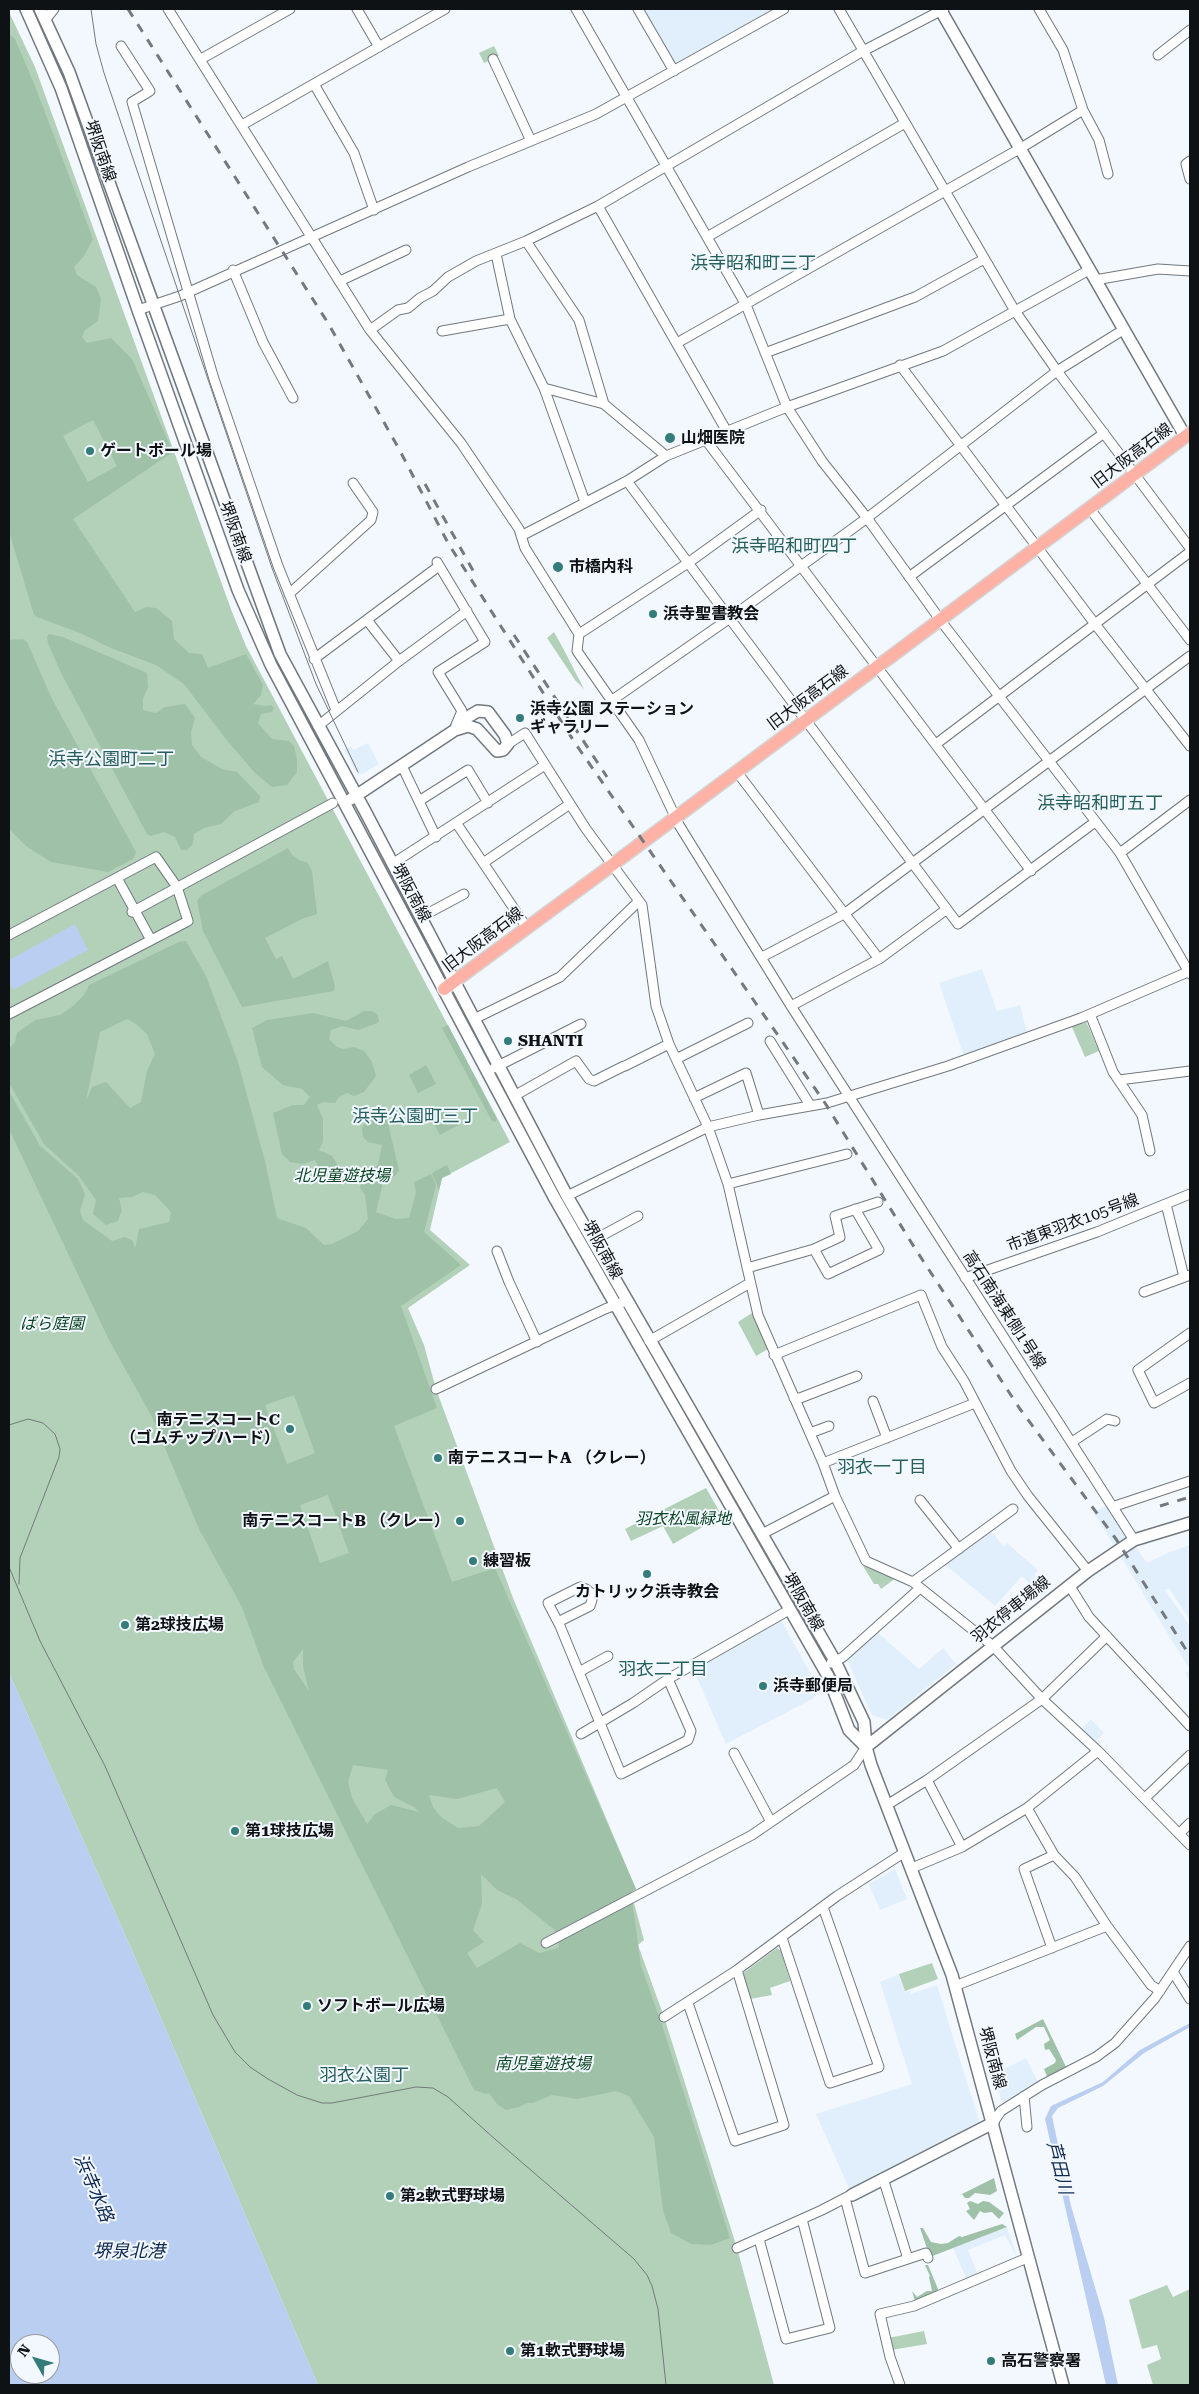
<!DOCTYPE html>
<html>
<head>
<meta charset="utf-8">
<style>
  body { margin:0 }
  #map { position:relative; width:1199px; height:2394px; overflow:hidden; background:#f2f8fe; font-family:"Roboto Serif",serif }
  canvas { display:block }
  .frame { position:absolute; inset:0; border:10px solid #0f1214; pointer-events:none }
  .north { position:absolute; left:10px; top:2334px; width:50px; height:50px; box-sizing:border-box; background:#f2f8fe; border:1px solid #979ca0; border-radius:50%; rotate:308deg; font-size:14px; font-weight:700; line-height:20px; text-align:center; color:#0f1214 }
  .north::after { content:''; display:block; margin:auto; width:18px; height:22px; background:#337c7a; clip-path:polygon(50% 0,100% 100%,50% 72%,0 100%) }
</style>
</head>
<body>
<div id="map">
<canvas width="1199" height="2394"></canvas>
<div class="frame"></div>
<div class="north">N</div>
</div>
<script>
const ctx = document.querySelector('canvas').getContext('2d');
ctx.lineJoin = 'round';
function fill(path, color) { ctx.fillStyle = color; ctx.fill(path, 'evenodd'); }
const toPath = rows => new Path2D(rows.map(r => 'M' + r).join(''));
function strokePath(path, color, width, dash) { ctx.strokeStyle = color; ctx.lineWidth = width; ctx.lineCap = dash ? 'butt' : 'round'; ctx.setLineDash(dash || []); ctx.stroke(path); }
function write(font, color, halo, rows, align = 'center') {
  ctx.font = font + ' "Roboto Serif","Noto Sans JP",serif'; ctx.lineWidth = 4; ctx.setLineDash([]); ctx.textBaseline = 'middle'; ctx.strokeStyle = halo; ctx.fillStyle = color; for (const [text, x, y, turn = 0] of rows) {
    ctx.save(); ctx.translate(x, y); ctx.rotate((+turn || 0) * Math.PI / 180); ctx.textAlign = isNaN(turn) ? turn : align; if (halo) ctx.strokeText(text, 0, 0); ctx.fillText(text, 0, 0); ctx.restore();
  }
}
const built = toPath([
  [638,9,784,9,674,71],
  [368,743,379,764,362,774,357,774,344,749,351,746,353,750],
  [982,969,997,1011,1020,1005,1027,1033,964,1056,939,983],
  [1107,1505,1147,1563,1167,1553,1190,1545,1190,1620,1169,1588,1165,1590,1190,1626,1190,1682,1185,1673,1190,1670,1094,1513],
  [990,1530,1004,1547,1007,1543,1038,1570,1034,1575,1048,1590,1042,1596,1022,1576,995,1606,943,1563],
  [781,1620,821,1693,814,1696,814,1698,726,1744,694,1671],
  [876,1631,919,1669,943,1648,956,1664,887,1720,872,1715,846,1658],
  [1091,1719,1104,1733,1092,1745,1078,1732],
  [895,1869,907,1899,880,1910,869,1884],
  [899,1974,905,1992,910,1991,911,1994,937,1985,980,2124,852,2195,816,2114,912,2084,880,1982],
  [1026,2058,1040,2086,1003,2107,994,2074],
  [1007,2227,1018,2260,967,2280,953,2248],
  [1005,2235,1017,2258,978,2275,968,2250]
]);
const green = toPath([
  [9,12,35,67,232,612,246,646,510,1142,442,1178,430,1230,470,1265,408,1308,424,1345,436,1389,513,1598,636,1889,631,1892,644,1940,638,1945,664,2017,737,2248,774,2385,318,2385,130,1946,9,1673],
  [494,46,499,56,484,63,479,53],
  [554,632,564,650,584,689,575,680,547,638],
  [1085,1019,1099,1051,1085,1057,1071,1025],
  [755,1311,758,1325,768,1349,756,1356,738,1322],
  [706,1488,722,1516,673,1544,663,1526,631,1541,625,1529],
  [863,1566,896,1578,881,1589,878,1584,874,1584],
  [777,1948,781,1951,790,1981,770,1988,772,1995,750,1999,742,1974],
  [932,1963,938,1979,905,1991,899,1974],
  [1167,2285,1173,2297,1190,2289,1190,2385,1153,2385,1147,2365,1161,2359,1157,2345,1142,2349,1129,2300],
  [924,2331,927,2344,891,2350,888,2338]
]);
const forest = toPath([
  [9,34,15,39,35,86,93,239,84,256,74,267,77,275,96,287,101,299,98,321,85,330,82,337,87,343,111,338,132,359,173,452,73,519,135,612,146,607,156,608,172,621,174,639,189,653,202,654,208,668,246,654,263,685,261,695,253,704,265,706,271,705,274,708,272,712,261,714,258,723,272,739,289,741,294,746,297,759,297,772,287,785,272,787,255,773,225,738,184,684,156,665,111,648,80,633,37,617,34,615,9,531],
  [93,420,117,466,88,482,63,436],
  [49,634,63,637,147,673,148,688,143,698,143,710,156,713,165,707,185,704,195,718,191,732,192,745,201,757,222,769,237,772,260,796,259,802,235,811,221,824,204,828,194,834,193,844,187,850,181,850,175,837,164,832,151,836,147,834,61,673,48,643,47,637],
  [23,639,27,642,52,699,136,852,133,859,108,872,51,862,26,846,9,829,9,640],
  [288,848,292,855,301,861,307,862,312,871,317,914,302,919,265,938,276,959,282,956,293,979,328,961,335,986,334,991,242,1007,203,931,197,901,202,895],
  [186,941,206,976,238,1062,266,1165,277,1218,306,1228,324,1245,332,1244,358,1231,368,1219,365,1195,360,1188,361,1181,378,1165,382,1145,368,1142,363,1137,362,1128,370,1116,377,1112,386,1115,399,1170,396,1175,383,1183,376,1212,395,1219,409,1218,416,1192,414,1182,431,1174,436,1185,424,1232,461,1265,401,1306,437,1408,394,1426,452,1582,495,1568,636,1889,631,1892,641,1966,662,2025,730,2238,711,2245,691,2244,671,2233,663,2211,654,2137,629,2096,616,2091,577,2099,552,2095,533,2103,527,2103,519,2107,506,2110,497,2104,489,2093,486,2094,474,2090,263,1665,242,1607,199,1529,152,1417,109,1340,9,1129,9,1091,40,1146,78,1179,85,1194,80,1211,83,1220,112,1241,125,1237,133,1241,135,1249,139,1229,169,1222,171,1212,155,1195,143,1192,132,1197,119,1198,122,1210,118,1221,106,1225,93,1214,96,1200,79,1176,44,1144,9,1083,9,1049,15,1042,17,1033,35,1020,60,1015,72,1007,84,995,89,985,179,942],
  [127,1019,136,1024,147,1034,155,1054,147,1071,141,1102,130,1108,106,1082,92,1087,86,1101,100,1032],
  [294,1395,315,1453,287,1464,265,1405],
  [328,1495,349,1553,320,1563,300,1505],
  [303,1649,303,1666,309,1691,294,1669,293,1662],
  [353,1765,388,1770,385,1780,394,1797,414,1807,419,1812,391,1805,375,1814,367,1824,352,1798,348,1782],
  [497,1788,505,1802,479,1826,458,1828,441,1817,433,1807,429,1795,457,1799],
  [481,1874,497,1890,516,1899,555,1930,559,1946,558,1948,539,1953,520,1943,477,1968,467,1953,484,1942,473,1930,482,1904],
  [364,1011,371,1011,377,1014,379,1020,378,1023,358,1030,342,1026,331,1030,329,1039,337,1047,343,1049,354,1047,364,1051,372,1062,376,1076,364,1092,354,1096,347,1093,339,1097,335,1103,323,1102,317,1105,323,1119,323,1142,319,1150,332,1156,338,1165,337,1172,329,1176,322,1174,315,1160,303,1164,290,1162,282,1154,273,1113,293,1105,304,1105,310,1097,302,1089,283,1085,262,1067,252,1028,267,1020,313,1013,346,1021],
  [448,1025,497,1119,496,1122,492,1121,442,1028],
  [426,1065,436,1084,418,1093,409,1075],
  [449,1106,459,1125,440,1135,430,1116],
  [447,1165,451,1174,442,1178,439,1190,432,1173],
  [1043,2019,1068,2071,1051,2078,1047,2076,1044,2069,1055,2063,1056,2060,1049,2049,1045,2050,1044,2044,1050,2040,1044,2027,1036,2027,1017,2040,1015,2034],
  [994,2178,997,2191,990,2195,975,2193,969,2198,965,2198,962,2194],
  [970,2201,978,2204,983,2201,989,2202,1004,2213,999,2219,992,2212,984,2213,980,2211,974,2220,966,2211,970,2209,967,2203],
  [1002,2224,1007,2227,930,2257,920,2228,923,2228,931,2242,941,2244,948,2243,959,2236,962,2237],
  [925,2265,928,2265,938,2289,936,2294,915,2301,912,2291,917,2297,927,2291,932,2291,929,2277,930,2276]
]);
const water = toPath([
  [75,924,88,950,13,990,9,981,9,960],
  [9,1673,130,1946,318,2385,9,2385],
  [20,2344,50,2344,50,2374,20,2374],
  [1190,2023,1190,2027,1144,2053,1103,2086,1058,2108,1052,2116,1071,2206,1104,2318,1118,2385,1106,2385,1045,2119,1051,2106,1103,2082,1140,2050]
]);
const street = toPath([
  [168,9,370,330,461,443,519,529,525,548,579,634,577,651,639,740,679,825,791,1006,1134,1540],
  [357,9,379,47],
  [576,9,746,305,787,407,822,461,867,518,944,625,1120,853,1190,974],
  [638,9,674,71],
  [839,9,1015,311,1057,371,1190,548],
  [1039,9,1063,50,1083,110,1099,140,1108,174],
  [46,19,54,9],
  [121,46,150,91,132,102,214,379,278,566,336,710],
  [1158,55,1190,30],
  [201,59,290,9],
  [493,59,531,141],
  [314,84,354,153,374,210],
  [242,125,445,9],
  [1190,161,1186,164,1190,179],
  [598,206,726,430],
  [707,237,905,123],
  [526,241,579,320,604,404],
  [496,254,510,319,544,388,604,404,666,456],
  [233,270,263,342,293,398],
  [1095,280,1158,269,1190,271],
  [340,281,406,250],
  [138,310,180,296,468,167,596,114,784,9],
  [370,330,398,310,408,308,420,298,433,291,448,277,476,261,526,241,598,206,863,51,944,9],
  [442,331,510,319],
  [677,343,1021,148,1083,110],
  [765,353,915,297,984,259],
  [900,365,1095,624,1190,746],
  [544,388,585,502],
  [705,439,1031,871],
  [627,481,958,924,1095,822],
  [1090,509,1190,640],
  [521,536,627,481,666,456,787,407,943,351,1089,270],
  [437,562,485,642,438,672,462,711,456,725],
  [909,577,1104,433],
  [289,594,371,520,373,512,353,483],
  [367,620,399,661],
  [579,634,688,563,761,510],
  [314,659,439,566],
  [611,701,730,618,867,518,1057,371,1123,330],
  [318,726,399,661,467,611],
  [508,744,525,733,586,829,642,905,656,1006,669,1044,708,1127,728,1184,758,1315,823,1463,835,1496,866,1561,913,1582,993,1646,1042,1699,1098,1751,1190,1845],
  [936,744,1190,552],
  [402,766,436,837],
  [737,772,879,959],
  [419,801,468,770,488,803],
  [457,824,527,928],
  [1120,853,1190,800],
  [483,863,570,804],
  [392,864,545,765],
  [117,878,151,940],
  [132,912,333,803],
  [421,917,464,894],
  [9,935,156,857,177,887,188,921,9,1014],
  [762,957,844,914,1190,656],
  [791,1006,879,959,947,909],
  [1090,1014,1113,1072,1142,1115,1150,1151],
  [474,1019,560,977,639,901],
  [770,1041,810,1105],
  [676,1059,748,1023],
  [625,1066,669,1044],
  [494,1068,581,1024],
  [1119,1080,1190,1071],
  [514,1096,576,1061,589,1079,594,1081,624,1066],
  [694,1098,746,1073,759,1115],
  [728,1184,847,1154],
  [567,1196,708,1127,759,1115,827,1103,948,1066,1081,1018,1190,971],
  [1166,1204,1184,1277],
  [592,1241,638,1216],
  [814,1249,828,1274,879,1250,855,1209],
  [497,1251,509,1282,537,1342],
  [747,1268,814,1249,840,1237,835,1216,878,1202],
  [965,1278,1097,1232,1190,1194],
  [1144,1292,1190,1275],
  [1190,1333,1138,1370,1154,1403,1190,1383],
  [649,1341,750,1283],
  [774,1355,921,1295,942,1347,964,1381,1011,1471,1028,1496,1088,1571],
  [436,1389,605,1309,626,1301],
  [794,1398,800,1398,857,1376],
  [873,1401,887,1438],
  [810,1433,829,1426],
  [1072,1442,1107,1419,1115,1421],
  [823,1463,975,1403],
  [920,1500,959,1549],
  [1115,1506,1190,1481],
  [762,1534,835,1496],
  [913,1582,1013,1509],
  [1069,1585,1089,1617,1190,1726],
  [558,1622,590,1606,592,1600,591,1593,586,1589,580,1587,548,1603,560,1626,621,1774,688,1740,691,1731,668,1679],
  [831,1663,843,1657,919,1589],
  [579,1672,608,1656],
  [581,1734,633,1703,668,1679,789,1610],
  [734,1753,771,1822],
  [927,1780,962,1847],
  [1145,1798,1190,1755],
  [887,1805,927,1780,1042,1699,1107,1636],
  [1027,1808,1054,1855,1075,1877,1107,1926,1151,1985,1160,1991],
  [1179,1834,1190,1823],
  [912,1868,962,1847,1027,1808,1098,1751],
  [782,1938,830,2083,879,2067,823,1907],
  [546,1943,752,1835,854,1765,866,1747],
  [1052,1948,1024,1869,1054,1855],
  [1173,1972,1190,1999],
  [960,1984,1107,1926],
  [688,2003,735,2141,784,2125,737,1970],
  [664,2017,737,1970,837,1896,905,1852],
  [1024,2096,1027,2127],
  [993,2123,1001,2111,1042,2085,1096,2057,1115,2043,1155,1998,1190,1946],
  [883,2178,908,2259],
  [845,2198,865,2273,926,2253,928,2258],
  [759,2239,786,2339,830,2328,802,2219],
  [737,2248,822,2210,849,2196],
  [900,2385,890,2357,880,2314,914,2306,1027,2258]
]);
const secondary = toPath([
  [26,9,61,88,138,310,238,590,271,665,554,1197,828,1676,849,1730,866,1747],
  [40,9,69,72,280,654,365,811,567,1196,835,1661,864,1722,866,1747,871,1765,952,1975,1063,2385],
  [940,9,1185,436],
  [351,799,455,730,461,721,478,711,488,712,505,735,508,744,503,750,497,751,477,729,468,726,455,730],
  [866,1747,1088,1571,1134,1540,1190,1523],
  [852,2195,993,2123]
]);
const primary = toPath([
  [444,989,604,871,1190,433]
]);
const tram = toPath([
  [91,9,96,44,104,73,272,568,316,684,358,772],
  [9,1425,28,1419,43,1423,55,1434,60,1449,59,1457,20,1558,19,1584],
  [9,1567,40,1641,105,1766,213,2015,235,2052,250,2067,268,2079,297,2095,322,2103,332,2103,416,2087,433,2088,448,2097,496,2140],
  [496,2140,634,2259,647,2275,652,2286,658,2309,666,2385]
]);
const rail = toPath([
  [128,9,328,323,399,449,448,543,575,743,825,1103,916,1250,1020,1409,1116,1539,1190,1656],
  [425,484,476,576],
  [514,635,607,777],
  [1160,1506,1190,1497]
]);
const markers = [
  [670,438,6,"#337c7a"],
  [90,451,5,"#337c7a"],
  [558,567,6,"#337c7a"],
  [653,614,5,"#337c7a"],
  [520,718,5,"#337c7a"],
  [508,1041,5,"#337c7a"],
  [290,1429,5,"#337c7a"],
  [438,1458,5,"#337c7a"],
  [460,1521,5,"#337c7a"],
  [473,1561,5,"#337c7a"],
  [647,1574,5,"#337c7a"],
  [125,1625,5,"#337c7a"],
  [763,1686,5,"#337c7a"],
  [235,1831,5,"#337c7a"],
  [307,2006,5,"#337c7a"],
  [390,2196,5,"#337c7a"],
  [510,2351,5,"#337c7a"],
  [991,2361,5,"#337c7a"]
];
const streetNames = [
  ["堺阪南線",100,151,71],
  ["旧大阪高石線",1132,456,-37],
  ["堺阪南線",235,532,70],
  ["旧大阪高石線",808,698,-37],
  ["堺阪南線",411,893,62],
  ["旧大阪高石線",483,940,-37],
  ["市道東羽衣105号線",1073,1223,-20],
  ["堺阪南線",602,1250,61],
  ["高石南海東側1号線",1004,1310,57],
  ["堺阪南線",803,1602,60],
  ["羽衣停車場線",1011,1610,-39],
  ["堺阪南線",992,2058,75]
];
const poiNames = [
  ["山畑医院",681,438],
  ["ゲートボール場",100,451],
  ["市橋内科",569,567],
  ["浜寺聖書教会",663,614],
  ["浜寺公園 ステーション",530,709],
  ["ギャラリー",530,727],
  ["SHANTI",518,1041],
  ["南テニスコートC",280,1420,"right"],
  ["（ゴムチップハード）",280,1438,"right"],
  ["南テニスコートA （クレー）",448,1458],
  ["南テニスコートB （クレー）",450,1521,"right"],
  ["練習板",483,1561],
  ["カトリック浜寺教会",647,1592,"center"],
  ["第2球技広場",135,1625],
  ["浜寺郵便局",773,1686],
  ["第1球技広場",245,1831],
  ["ソフトボール広場",317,2006],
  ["第2軟式野球場",400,2196],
  ["第1軟式野球場",520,2351],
  ["高石警察署",1001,2361]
];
const parkNames = [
  ["北児童遊技場",342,1176],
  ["ばら庭園",52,1324],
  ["羽衣松風緑地",683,1519],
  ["南児童遊技場",543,2064]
];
const neighbourhoodNames = [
  ["浜寺昭和町三丁",753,264],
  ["浜寺昭和町四丁",794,547],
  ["浜寺公園町二丁",111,760],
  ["浜寺昭和町五丁",1100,804],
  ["浜寺公園町三丁",415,1117],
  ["羽衣一丁目",882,1468],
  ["羽衣二丁目",663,1670],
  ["羽衣公園丁",364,2076]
];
const waterNames = [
  ["芦田川",1059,2168,76],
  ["浜寺水路",93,2188,67],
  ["堺泉北港",129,2252]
];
fill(built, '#e1effc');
fill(green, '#b2d1b8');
fill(forest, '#9fc1a7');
fill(water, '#b9cef0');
strokePath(street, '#71787e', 11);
strokePath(secondary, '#71787e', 14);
strokePath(primary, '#d4d4d5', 15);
strokePath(street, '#fff', 9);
strokePath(secondary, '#fff', 11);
strokePath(primary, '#feb2a6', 12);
strokePath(tram, '#75797d', 1);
strokePath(rail, '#75797d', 3, [9, 9]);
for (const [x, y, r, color] of markers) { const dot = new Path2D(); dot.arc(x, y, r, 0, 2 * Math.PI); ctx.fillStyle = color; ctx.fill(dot); strokePath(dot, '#f2f8fe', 2); }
write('16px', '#0f1214', '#f2f8fe', streetNames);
write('bold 16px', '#0f1214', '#f2f8fe', poiNames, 'left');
write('italic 16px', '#0b4422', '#f2f8fe', parkNames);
write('18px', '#26605e', '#f2f8fe', neighbourhoodNames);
write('italic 18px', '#0e2852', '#f2f8fe', waterNames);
</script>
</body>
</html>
